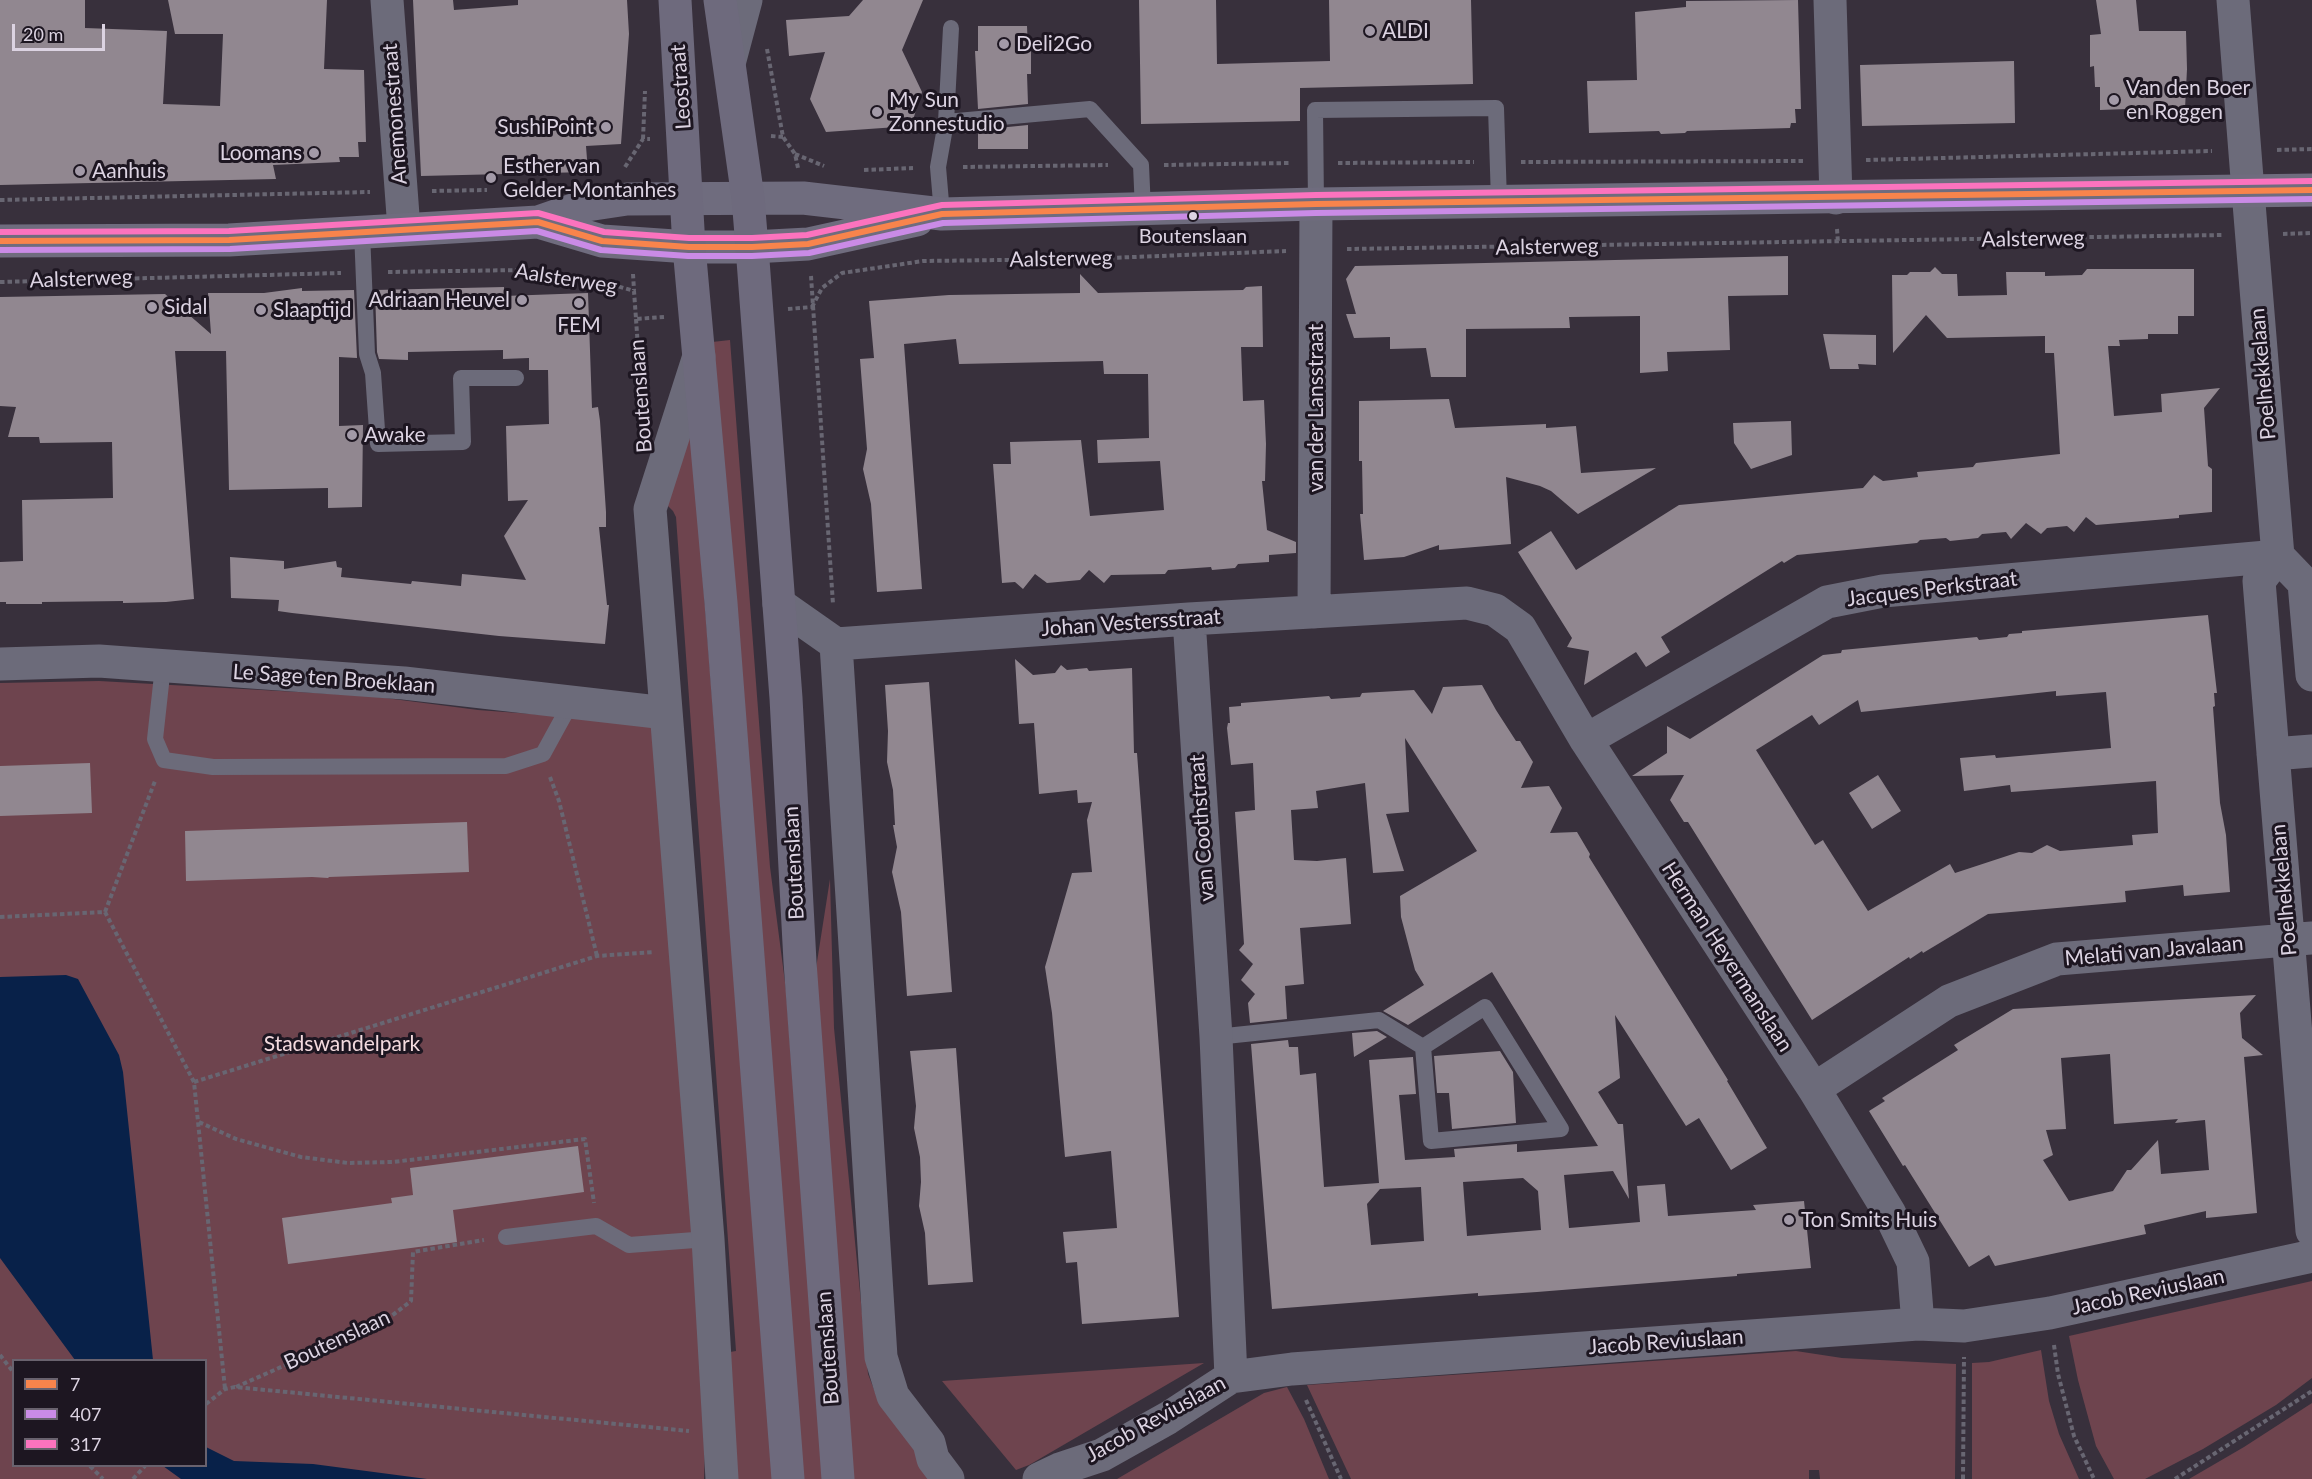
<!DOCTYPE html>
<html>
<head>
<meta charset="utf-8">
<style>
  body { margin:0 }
  #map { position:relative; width:2312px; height:1479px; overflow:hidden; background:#38303c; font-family:Lato,sans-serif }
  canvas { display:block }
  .legend { position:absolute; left:12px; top:1359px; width:195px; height:108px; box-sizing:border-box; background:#1d1621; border:2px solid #69626e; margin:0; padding:8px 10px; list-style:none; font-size:18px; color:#dcd3e2 }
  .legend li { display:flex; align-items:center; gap:12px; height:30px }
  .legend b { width:30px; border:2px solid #69626e }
  .scale { position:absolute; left:12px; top:24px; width:93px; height:27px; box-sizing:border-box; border:3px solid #dcd3e2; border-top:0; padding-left:8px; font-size:18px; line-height:21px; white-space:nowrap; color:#dcd3e2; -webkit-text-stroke:4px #1d1621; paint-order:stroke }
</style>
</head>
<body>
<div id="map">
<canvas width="2312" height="1479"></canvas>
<ul class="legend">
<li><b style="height:8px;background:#f8844c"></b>7</li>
<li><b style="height:8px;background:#ca8be6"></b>407</li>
<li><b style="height:8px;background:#fc73be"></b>317</li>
</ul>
<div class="scale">20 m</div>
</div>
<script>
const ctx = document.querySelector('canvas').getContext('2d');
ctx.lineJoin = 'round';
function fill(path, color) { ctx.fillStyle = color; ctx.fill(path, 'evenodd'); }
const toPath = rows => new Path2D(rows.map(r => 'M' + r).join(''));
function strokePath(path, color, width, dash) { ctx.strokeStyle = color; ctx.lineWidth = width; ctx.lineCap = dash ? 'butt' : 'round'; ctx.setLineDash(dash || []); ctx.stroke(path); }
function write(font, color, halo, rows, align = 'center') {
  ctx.font = font + ' Lato,sans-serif'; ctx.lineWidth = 6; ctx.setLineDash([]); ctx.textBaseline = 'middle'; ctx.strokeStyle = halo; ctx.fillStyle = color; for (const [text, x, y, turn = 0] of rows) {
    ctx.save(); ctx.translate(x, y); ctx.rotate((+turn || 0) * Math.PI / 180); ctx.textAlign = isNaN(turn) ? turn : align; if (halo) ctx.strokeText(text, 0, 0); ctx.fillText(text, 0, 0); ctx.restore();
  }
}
const green = toPath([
  [730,340,770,867,786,990,823,1479,801,1479,712,342],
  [683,439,692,439,773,1479,733,1479,724,1353,736,1351,676,517,673,511,667,505],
  [99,681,370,696,478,710,667,724,705,1445,704,1479,0,1479,0,683],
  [14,1360,206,1360,206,1466,14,1466],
  [830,879,834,1028,868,1374,877,1397,939,1479,852,1479,814,981],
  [2312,1281,2312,1378,2276,1405,2203,1449,2145,1479,2114,1479,2096,1446,2078,1380,2069,1336],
  [2041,1350,2049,1401,2059,1434,2079,1479,1972,1479,1972,1363,1989,1362],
  [1796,1351,1842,1358,1956,1364,1955,1479,1820,1479,1819,1470,1809,1470,1809,1479,1351,1479,1307,1385],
  [1204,1363,1029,1465,1016,1470,942,1381],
  [1287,1387,1304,1419,1329,1479,1117,1479,1264,1393],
  [2312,1403,2312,1479,2189,1479,2244,1447]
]);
const water = toPath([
  [66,975,78,979,119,1055,123,1072,153,1360,75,1360,0,1258,0,977],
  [206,1447,234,1461,313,1464,427,1479,181,1479,163,1466,206,1466]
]);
const building = toPath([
  [0,0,85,0,85,28,167,31,163,104,220,106,223,34,175,34,168,0,327,0,324,69,364,70,366,142,358,142,359,157,339,157,340,162,273,165,276,179,0,185],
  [413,0,453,0,454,10,518,5,518,0,627,0,629,34,621,144,586,146,588,172,421,176],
  [863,0,923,0,902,50,922,92,911,126,826,132,810,99,825,52,789,56,786,20,849,16],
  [1139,0,1216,0,1217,64,1330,61,1329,0,1471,0,1473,84,1300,88,1300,121,1141,124],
  [1798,0,1801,109,1795,109,1796,123,1791,123,1790,128,1687,131,1685,133,1661,134,1659,131,1589,133,1587,81,1637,80,1635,12,1686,7,1686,1],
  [2096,0,2136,0,2139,31,2186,31,2187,69,2185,109,2156,109,2156,115,2127,116,2126,109,2100,110,2100,87,2095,87,2094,66,2090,67,2090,35,2101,34],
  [978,26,1027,26,1028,50,1031,50,1031,74,1027,74,1028,104,978,109,975,51,978,51],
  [2014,61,2015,123,1862,126,1860,65],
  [1028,125,1028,149,978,149,978,130],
  [1788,256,1788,295,1728,296,1730,350,1667,352,1668,371,1640,373,1640,316,1569,317,1570,328,1466,329,1466,377,1431,377,1426,348,1390,349,1390,337,1354,338,1346,314,1356,314,1346,279,1355,266],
  [1935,267,1942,274,1957,274,1958,296,2007,295,2006,272,2045,272,2045,276,2082,275,2087,269,2194,269,2194,316,2178,316,2178,334,2148,334,2148,339,2119,340,2120,346,2108,346,2114,416,2162,412,2161,394,2220,388,2204,408,2208,466,2212,469,2212,512,2179,515,2179,518,2096,525,2086,517,2074,532,2067,526,2047,528,2041,534,2026,523,2011,539,2006,532,1982,534,1978,538,1950,541,1946,538,1920,540,1917,543,1797,555,1784,563,1782,561,1661,637,1670,652,1646,667,1636,652,1584,685,1589,651,1567,647,1572,638,1518,552,1551,531,1576,570,1679,505,1863,488,1874,475,1883,481,1918,477,1917,472,1973,467,1976,463,2060,454,2054,353,2045,353,2045,336,1947,338,1926,315,1893,353,1892,275,1907,275,1910,272,1930,272],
  [1080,274,1098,293,1243,290,1246,287,1262,286,1263,347,1241,347,1243,401,1264,400,1266,444,1265,481,1262,481,1267,530,1296,542,1296,553,1269,555,1269,562,1238,564,1235,568,1212,570,1211,567,1168,570,1165,574,1111,575,1104,583,1089,570,1080,580,1047,583,1035,574,1023,589,1015,582,1002,583,993,464,1011,464,1010,442,1081,440,1090,516,1164,510,1160,461,1098,463,1097,440,1149,438,1148,374,1104,374,1103,361,959,364,956,339,904,344,922,589,877,592,871,504,863,469,867,449,860,359,874,358,869,301,949,295,1080,293],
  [504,287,504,296,588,293,592,408,598,407,600,421,606,512,606,527,599,527,607,605,609,605,605,644,499,636,292,613,278,611,279,600,231,598,230,557,284,561,284,569,336,561,337,567,342,568,341,577,411,584,412,581,461,586,462,574,526,580,504,536,528,500,508,501,506,426,549,424,548,370,529,370,529,358,503,359,503,350,408,352,408,360,379,359,377,352,375,290],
  [302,288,302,291,354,290,357,358,339,357,339,426,363,425,362,507,328,508,328,488,229,490,226,351,175,351,194,599,166,602,123,603,123,601,42,602,42,604,6,604,6,602,0,602,0,562,23,561,22,500,113,498,112,442,40,443,39,437,8,437,16,407,0,406,0,297,165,294,211,334,208,293,264,293],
  [1823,334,1876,335,1876,365,1858,364,1859,369,1830,369],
  [1449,399,1455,428,1546,424,1546,428,1576,426,1581,473,1656,468,1578,514,1551,491,1540,486,1506,477,1511,544,1439,550,1439,545,1404,557,1364,560,1360,514,1363,514,1362,461,1359,461,1359,401],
  [1791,421,1792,455,1751,469,1734,443,1733,423],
  [2208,615,2217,693,2214,693,2215,706,2213,707,2220,803,2226,835,2230,892,2184,896,2183,885,2125,891,2126,902,1988,914,1923,953,1922,951,1910,959,1909,957,1812,1020,1688,822,1684,822,1670,800,1684,775,1632,776,1667,753,1667,726,1690,739,1823,655,1841,653,1842,650,1863,648,1977,637,1979,640,2007,637,2009,634,2022,633,2022,631],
  [2056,691,2056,696,2106,692,2111,748,1996,758,1995,755,1960,758,1964,791,2010,785,2011,792,2156,781,2158,833,2132,835,2133,845,2060,851,2047,845,2032,853,2019,852,1955,873,1950,864,1868,911,1824,842,1823,840,1815,845,1756,750,1812,715,1819,725,1858,700,1861,712],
  [1015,659,1033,675,1055,673,1061,665,1067,670,1087,668,1089,671,1132,668,1134,753,1137,753,1179,1317,1082,1324,1077,1262,1066,1263,1063,1232,1117,1228,1111,1151,1065,1157,1052,1013,1045,967,1072,873,1092,872,1087,820,1092,802,1078,803,1077,790,1039,794,1034,723,1019,724],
  [929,682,952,992,907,996,901,912,892,872,897,847,893,825,895,825,893,790,887,762,888,731,885,685],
  [1482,685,1496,710,1516,741,1520,741,1533,762,1521,788,1549,786,1562,808,1550,833,1577,832,1590,854,1589,857,1728,1080,1727,1081,1767,1148,1731,1170,1699,1118,1686,1126,1615,1015,1620,1078,1598,1092,1618,1124,1623,1124,1629,1199,1613,1171,1564,1175,1569,1228,1640,1222,1637,1186,1665,1184,1668,1216,1756,1210,1753,1205,1804,1201,1811,1268,1737,1274,1737,1276,1537,1292,1478,1296,1478,1293,1272,1309,1251,1044,1288,1040,1289,1047,1298,1047,1300,1075,1316,1073,1324,1187,1379,1183,1369,1060,1413,1057,1416,1094,1399,1095,1405,1160,1455,1157,1454,1149,1517,1144,1517,1152,1598,1146,1492,972,1408,1025,1383,1011,1424,985,1415,970,1401,917,1400,896,1477,851,1405,738,1409,812,1386,814,1404,871,1373,873,1365,783,1316,791,1318,808,1291,810,1294,860,1317,861,1346,858,1351,924,1300,928,1304,984,1285,986,1287,1019,1250,1023,1248,1003,1255,994,1241,980,1253,964,1239,950,1244,944,1235,812,1255,810,1253,763,1231,765,1227,728,1228,723,1230,723,1229,707,1241,706,1241,703,1329,696,1331,699,1360,697,1362,693,1414,690,1432,714,1443,687],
  [1523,1178,1538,1191,1541,1230,1467,1236,1463,1182],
  [1421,1187,1424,1241,1371,1245,1367,1204,1380,1189],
  [90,763,92,813,0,816,0,766],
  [1878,775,1901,811,1872,829,1849,793],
  [467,822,469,872,329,877,328,878,312,877,186,881,185,831],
  [2256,995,2240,1013,2242,1038,2263,1055,2244,1057,2257,1213,2206,1218,2206,1211,2144,1225,2146,1234,1995,1266,1989,1255,1969,1267,1905,1165,1903,1166,1869,1111,1885,1101,1882,1098,1958,1050,1954,1045,2013,1009],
  [2110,1054,2114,1124,2178,1119,2175,1123,2205,1120,2209,1170,2161,1174,2158,1140,2131,1170,2127,1170,2113,1191,2069,1201,2043,1160,2053,1155,2046,1130,2066,1129,2061,1058],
  [1377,1031,1387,1037,1354,1057,1352,1033],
  [956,1048,973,1282,928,1285,925,1233,919,1206,921,1182,920,1157,914,1128,916,1106,910,1051],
  [1500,1051,1513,1072,1516,1123,1452,1129,1449,1093,1437,1093,1434,1056],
  [578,1146,584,1192,453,1210,457,1242,288,1264,282,1218,392,1203,391,1198,413,1195,410,1168]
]);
const path = toPath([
  [767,49,783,137,795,154,798,168],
  [771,136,783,137],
  [643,139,645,91],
  [2277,150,2312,149],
  [795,154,824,166],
  [1866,160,2212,151],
  [1521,162,1804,161],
  [1338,163,1474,162],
  [1164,165,1291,163],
  [625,167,643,139,650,139],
  [963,167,1108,165],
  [864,170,913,168],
  [432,191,487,190],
  [0,200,370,192],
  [1837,229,1838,243],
  [2283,234,2312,233],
  [1347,249,2222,235],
  [388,272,522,270,600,281,634,291,636,319,664,317],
  [633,274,634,290],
  [811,276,833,604],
  [0,282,341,273],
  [812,307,822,288,842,273,923,261,1083,259,1286,251],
  [788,309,812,307],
  [636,319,643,420],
  [550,777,559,801,597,956],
  [105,912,155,781],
  [0,917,105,912,194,1082,225,1389],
  [194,1082,597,956,654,952],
  [199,1122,236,1139,301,1157,348,1163,393,1162,585,1139,594,1203],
  [2054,1345,2058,1374,2074,1436,2094,1479],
  [0,1355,14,1373],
  [236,1387,385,1321,411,1301,413,1252,484,1240],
  [1306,1400,1341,1479],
  [206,1404,225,1389,235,1387,689,1431],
  [90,1466,103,1479],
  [133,1479,145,1466],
  [1963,1479,1964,1357],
  [2175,1479,2312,1391]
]);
const service = toPath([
  [946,122,951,28],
  [1316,204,1315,110,1496,108,1499,201],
  [942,214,938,167,946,122,1090,109,1141,165,1143,210],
  [362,232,367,354,373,373,378,444,463,442,461,378,516,378],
  [163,666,155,739,164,760,213,767,506,766,543,754,572,701],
  [1216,1037,1379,1020,1423,1047,1431,1141,1561,1129,1485,1007,1423,1047],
  [506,1237,596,1226,629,1245,708,1239]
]);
const minor = toPath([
  [387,0,404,229],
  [1830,0,1836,198],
  [730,60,746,0],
  [2248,191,2278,556,2304,583,2312,675],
  [699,356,650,509,708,1239,722,1479],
  [2278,556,2259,581,2312,1231],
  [779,604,836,644,1189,619,1467,603,1495,610,1520,628,1586,740,1814,1089,1889,1212,1913,1262,1918,1324],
  [1314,612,1316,204],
  [1189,619,1216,1037,1231,1377],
  [836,644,881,1357,893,1396,929,1443,933,1459,948,1479],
  [0,664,99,661,404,683,666,713],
  [1586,740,1827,602,1883,591,2278,556],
  [2273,754,2312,751],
  [1814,1089,1949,1001,2057,959,2312,938],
  [1039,1479,1060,1469,1102,1455,1168,1418,1231,1377,1292,1369,1918,1324,1964,1326,2050,1313,2312,1256]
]);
const tertiary = toPath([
  [2233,0,2248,191]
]);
const secondary = toPath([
  [538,222,602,241,689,247,752,247,808,244,917,220],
  [0,241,229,240,538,222,587,205,627,199,803,198,942,214,1316,204,2312,190]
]);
const primary = toPath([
  [675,0,689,247,721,603,788,1479],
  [720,0,748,198,752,247,786,698,800,962,838,1479]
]);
const bus1 = toPath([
  [0,241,229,240,538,222,602,241,689,247,752,247,808,244,942,214,1316,204,2312,190]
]);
const bus2 = toPath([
  [0,250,230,249,537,231,601,250,688,256,752,256,809,253,943,223,1316,213,2312,199]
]);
const bus3 = toPath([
  [0,232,229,231,538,213,604,232,689,238,752,238,807,235,942,205,1316,195,2312,181]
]);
const markers = [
  [1370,31,6,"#a39aa8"],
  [1004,44,6,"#a39aa8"],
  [2114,100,6,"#a39aa8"],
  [877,112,6,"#a39aa8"],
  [606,127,6,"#a39aa8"],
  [314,153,6,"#a39aa8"],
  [80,171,6,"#a39aa8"],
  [491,178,6,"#a39aa8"],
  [1193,216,5,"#dcd3e2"],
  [522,300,6,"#a39aa8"],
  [579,303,6,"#a39aa8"],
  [152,307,6,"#a39aa8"],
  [261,310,6,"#a39aa8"],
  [352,435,6,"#a39aa8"],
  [1789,1220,6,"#a39aa8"]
];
const busNames = [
  ["Boutenslaan",1193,237]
];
const poiNames = [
  ["ALDI",1382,31],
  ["Deli2Go",1016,44],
  ["Van den Boer",2126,88],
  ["en Roggen",2126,112],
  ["My Sun",889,100],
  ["Zonnestudio",889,124],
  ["SushiPoint",594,127,"right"],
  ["Loomans",302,153,"right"],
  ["Esther van",503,166],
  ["Gelder-Montanhes",503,190],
  ["Aanhuis",92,171],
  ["Adriaan Heuvel",510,300,"right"],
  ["Sidal",164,307],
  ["Slaaptijd",273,310],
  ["FEM",579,325,"center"],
  ["Awake",364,435],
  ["Ton Smits Huis",1801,1220]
];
const streetNames = [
  ["Leostraat",681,87,-94],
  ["Anemonestraat",395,114,-94],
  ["Aalsterweg",2033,239,-1],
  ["Aalsterweg",1547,247,-1],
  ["Aalsterweg",1061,259,-1],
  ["Aalsterweg",81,279,-2],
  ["Aalsterweg",566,279,9],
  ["Poelhekkelaan",2263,374,-95],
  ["Boutenslaan",641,396,-94],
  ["van der Lansstraat",1316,408,-90],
  ["Jacques Perkstraat",1932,589,-7],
  ["Johan Vestersstraat",1131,623,-4],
  ["Le Sage ten Broeklaan",334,679,4],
  ["van Coothstraat",1202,828,-94],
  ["Boutenslaan",794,863,-93],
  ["Poelhekkelaan",2284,890,-95],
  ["Melati van Javalaan",2154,951,-5],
  ["Herman Heyermanslaan",1727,957,57],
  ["Jacob Reviuslaan",2148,1292,-12],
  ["Boutenslaan",337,1340,-25],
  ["Jacob Reviuslaan",1666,1342,-4],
  ["Boutenslaan",828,1348,-94],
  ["Jacob Reviuslaan",1156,1419,-29]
];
const parkNames = [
  ["Stadswandelpark",342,1044]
];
fill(green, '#6e444e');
fill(water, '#082149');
fill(building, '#918790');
strokePath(path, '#686672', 4, [4.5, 3]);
strokePath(service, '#6c6b7a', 16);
strokePath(minor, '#6c6b7a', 33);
strokePath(tertiary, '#6c6b7a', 33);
strokePath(secondary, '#6f6c7e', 33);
strokePath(primary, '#6e6a7d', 33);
strokePath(bus1, '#f8844c', 6);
strokePath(bus2, '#ca8be6', 6);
strokePath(bus3, '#fc73be', 6);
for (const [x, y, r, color] of markers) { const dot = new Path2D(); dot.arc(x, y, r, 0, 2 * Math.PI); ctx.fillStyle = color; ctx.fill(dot); strokePath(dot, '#1d1621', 2); }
write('20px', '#dcd3e2', '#1d1621', busNames);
write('21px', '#dcd3e2', '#1d1621', poiNames, 'left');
write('21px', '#dcd3e2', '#1d1621', streetNames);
write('21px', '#f3dade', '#1d1621', parkNames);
</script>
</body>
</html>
